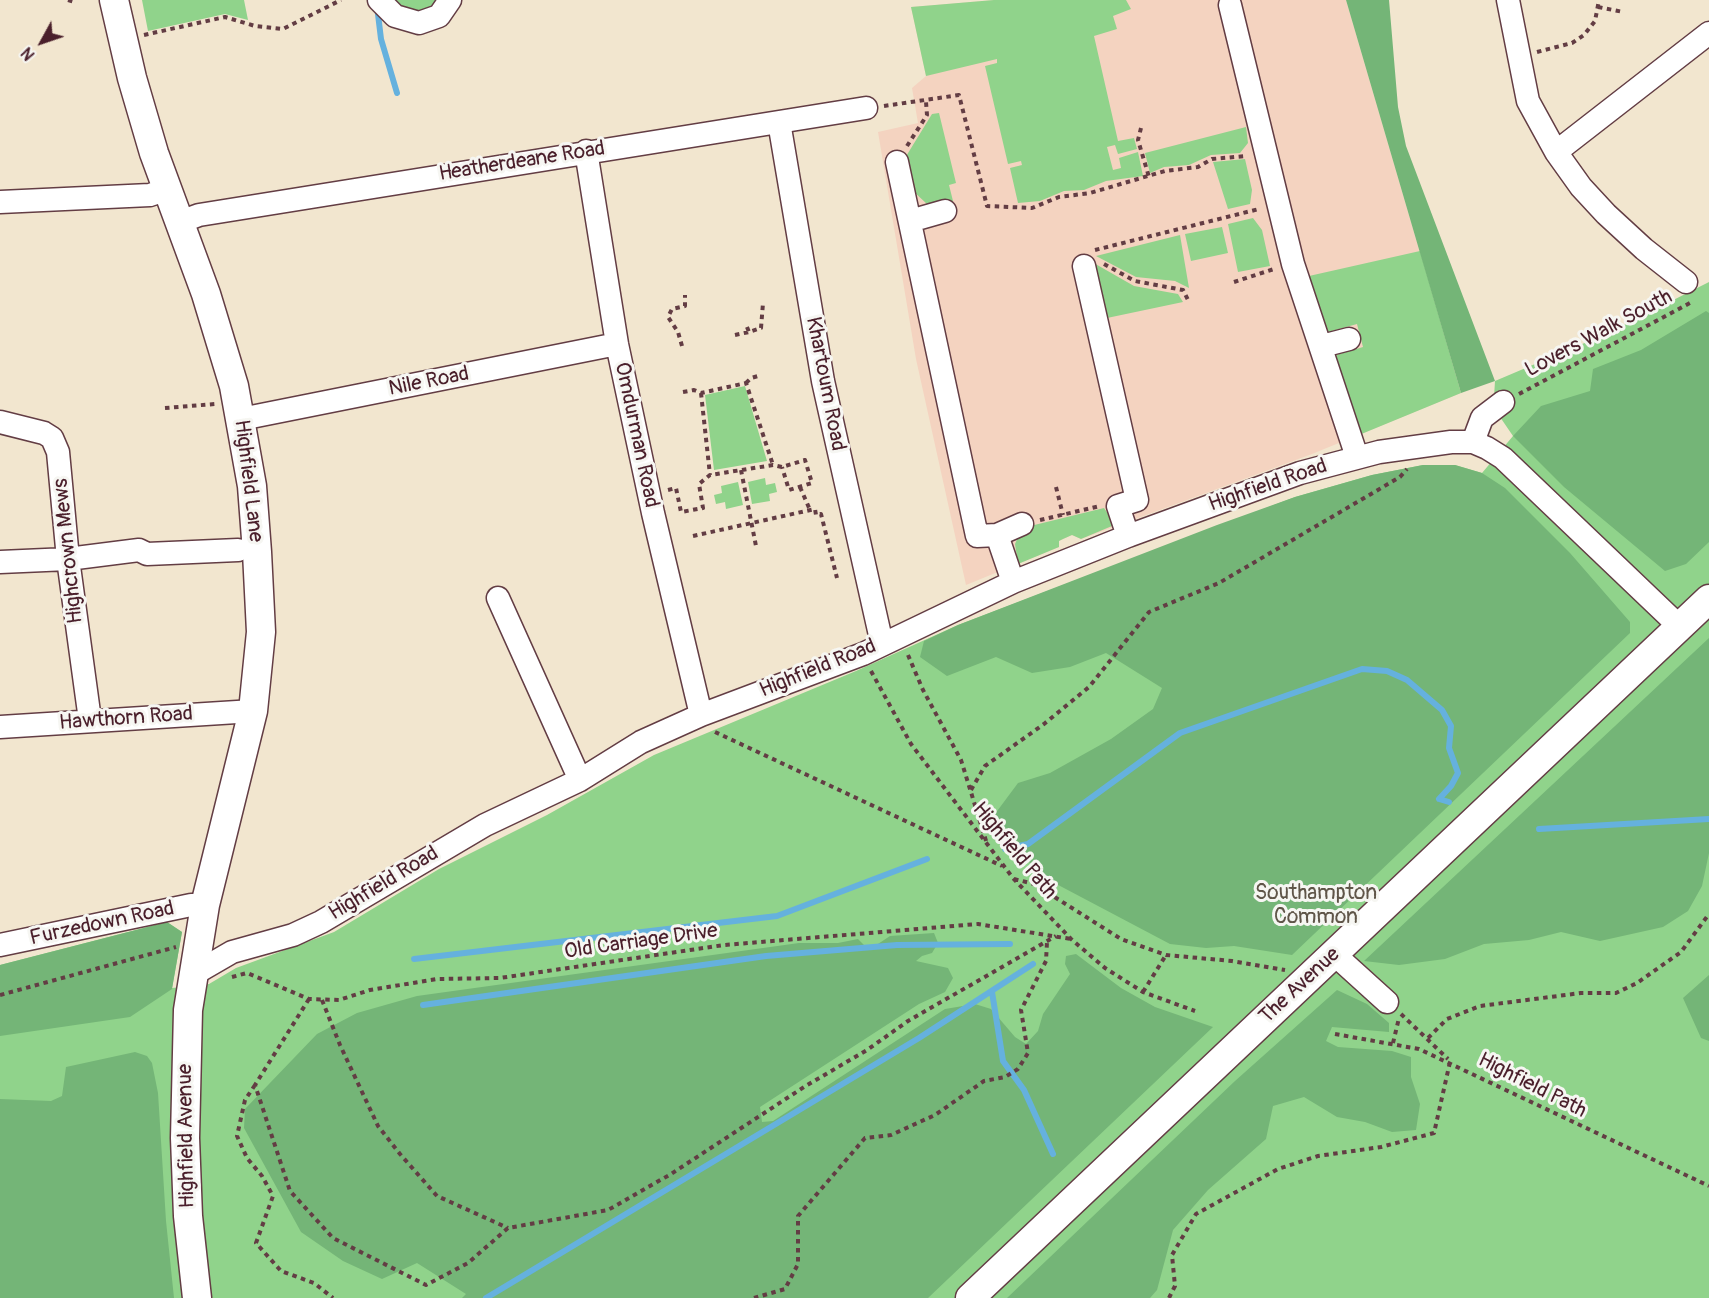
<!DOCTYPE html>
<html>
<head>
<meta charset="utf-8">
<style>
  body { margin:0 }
  #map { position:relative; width:1709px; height:1298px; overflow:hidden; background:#f2e6cf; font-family:Pangolin,sans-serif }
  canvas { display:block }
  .north { position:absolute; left:12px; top:12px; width:60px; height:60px; -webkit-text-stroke:4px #f6f6f2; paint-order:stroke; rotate:230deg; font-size:16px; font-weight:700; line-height:24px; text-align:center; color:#4a1f2b }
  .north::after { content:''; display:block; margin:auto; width:21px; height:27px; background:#4a1f2b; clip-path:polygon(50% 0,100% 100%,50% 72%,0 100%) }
</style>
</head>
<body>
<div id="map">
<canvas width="1709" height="1298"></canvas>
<div class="north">N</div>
</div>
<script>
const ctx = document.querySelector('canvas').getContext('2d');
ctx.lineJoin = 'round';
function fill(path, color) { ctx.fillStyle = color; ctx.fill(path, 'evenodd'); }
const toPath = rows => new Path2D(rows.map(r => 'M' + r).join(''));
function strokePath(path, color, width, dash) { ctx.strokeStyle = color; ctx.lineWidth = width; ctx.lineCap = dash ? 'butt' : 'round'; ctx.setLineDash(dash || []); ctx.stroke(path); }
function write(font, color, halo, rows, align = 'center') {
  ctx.font = font + ' Pangolin,sans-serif'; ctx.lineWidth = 6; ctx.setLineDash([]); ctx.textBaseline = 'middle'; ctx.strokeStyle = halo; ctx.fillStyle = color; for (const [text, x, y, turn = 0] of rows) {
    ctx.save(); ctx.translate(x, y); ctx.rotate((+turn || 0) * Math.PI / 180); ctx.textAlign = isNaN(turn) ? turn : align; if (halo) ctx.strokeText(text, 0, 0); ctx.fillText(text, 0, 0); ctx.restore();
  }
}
const built = toPath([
  [994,0,1346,0,1461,393,1312,454,1081,539,1072,535,1063,539,1059,541,1059,547,966,585,916,359,878,132,918,123,912,88,926,76,911,7]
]);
const green = toPath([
  [142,0,244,0,248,20,225,14,148,31],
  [389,0,443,0,435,10,414,13],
  [994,0,1126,0,1131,9,1113,16,1117,29,1094,36,1118,141,1134,138,1137,149,1118,154,1115,145,1107,147,1113,170,1121,168,1119,158,1138,152,1143,176,1106,181,1084,190,1064,191,1040,201,1018,203,1010,168,1022,165,1021,161,1008,164,985,66,997,63,997,59,926,76,911,7],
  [939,113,956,183,949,185,953,201,927,204,913,191,905,158,932,114],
  [1246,127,1248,143,1240,153,1211,155,1189,165,1164,167,1150,173,1145,153],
  [1245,159,1252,190,1250,204,1228,209,1213,162],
  [1253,218,1262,230,1270,266,1238,272,1228,224],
  [1222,227,1228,253,1191,261,1185,234],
  [1180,235,1189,288,1175,281,1136,277,1096,256],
  [1420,251,1461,393,1359,435,1336,355,1363,347,1357,324,1328,332,1309,276],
  [1092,262,1134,286,1178,294,1183,302,1107,318],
  [1709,282,1709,1298,0,1298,0,965,167,922,182,932,172,988,209,984,236,968,334,932,439,869,547,815,654,755,856,671,958,625,1295,497,1372,475,1423,465,1455,465,1482,473,1513,436,1500,417,1494,397,1495,381,1608,333],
  [745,386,767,461,714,470,705,395],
  [765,478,766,485,775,483,777,492,769,494,770,501,752,504,748,482],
  [738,482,743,505,726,509,725,502,716,504,714,495,722,493,721,486],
  [1104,508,1113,521,1112,526,1081,539,1072,535,1063,539,1059,541,1059,547,1018,564,1015,544,1022,528]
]);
const forest = toPath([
  [1346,0,1389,0,1398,107,1406,146,1495,381,1461,393],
  [1706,311,1709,313,1709,542,1686,564,1665,571,1564,487,1513,436,1541,406,1590,391,1593,369,1641,350],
  [1423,465,1455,465,1482,473,1505,488,1570,553,1630,622,1630,633,1292,955,1234,946,1206,948,1170,944,1045,878,989,822,1018,783,1050,773,1111,739,1153,709,1162,688,1106,653,1070,667,1032,673,996,657,947,676,920,657,924,641,958,625,1217,525,1295,497,1372,475],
  [1709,638,1709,853,1702,886,1688,911,1663,927,1600,941,1561,932,1529,940,1484,944,1445,959,1399,965,1364,961],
  [167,922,182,932,172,989,130,1017,0,1036,0,965],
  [934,933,938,943,932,953,922,956,916,961,948,968,953,978,945,992,919,1004,760,1107,762,1122,773,1121,945,1009,975,1004,991,1009,1015,1037,1026,1044,1038,1031,1043,1014,1070,974,1065,964,1066,956,1076,954,1121,988,1155,1007,1213,1027,928,1298,462,1298,466,1294,417,1263,382,1279,343,1261,301,1232,244,1128,245,1109,317,1034,357,1013,417,996,799,943,838,943,858,939,864,945,875,946,890,936],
  [1709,975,1709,1041,1701,1038,1683,998],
  [1337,990,1367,1004,1389,1023,1389,1032,1332,1027,1326,1041,1338,1047,1392,1051,1411,1057,1411,1077,1420,1104,1416,1130,1392,1132,1365,1122,1337,1117,1304,1097,1273,1106,1266,1139,1208,1190,1173,1230,1157,1290,1150,1298,1007,1298,1235,1081],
  [135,1052,147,1056,152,1063,158,1093,166,1221,174,1298,0,1298,0,1099,51,1101,62,1096,66,1067]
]);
const stream = toPath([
  [377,6,381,39,397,93],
  [1539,829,1709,819],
  [1005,849,1028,844,1180,733,1362,669,1387,671,1407,680,1442,710,1451,726,1449,748,1458,773,1451,786,1439,799,1449,802],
  [414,959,777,916,927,859],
  [992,992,1003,1061,1024,1090,1053,1154],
  [423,1005,766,956,897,945,1010,944],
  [486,1298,919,1038,1033,964]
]);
const path = toPath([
  [68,0,75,2],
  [1598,7,1623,12],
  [144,35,225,17,255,26,283,29,341,0],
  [1537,52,1572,43,1584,35,1595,21,1599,0],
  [884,106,959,95,987,206,1032,208,1059,197,1090,193,1165,171,1198,167,1212,159,1246,156],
  [1141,128,1138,140,1149,177],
  [907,146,927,115,926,102],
  [1095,250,1259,209],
  [1104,264,1135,281,1183,290,1188,300],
  [1234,282,1274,269],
  [747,327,749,332,761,328,763,303],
  [735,335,749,332],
  [682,346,678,332,668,317,672,309,685,306,685,295],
  [746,383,751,378,758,376],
  [683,392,694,390,701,393,746,383,773,465],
  [701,393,710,475],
  [1519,394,1690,303],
  [165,408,215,404],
  [741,470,756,546],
  [800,487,810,510],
  [1056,487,1063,515],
  [668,490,676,488,681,512,703,508,699,484,710,475,773,465,782,467,805,460,812,483,789,490,782,467],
  [1040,520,1100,506],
  [693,536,815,509,816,515,821,514,837,578],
  [908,655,923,690,961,760,987,844],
  [871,671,911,744,1013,878,1071,939,1105,968,1143,992,1195,1011],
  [715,732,1002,866],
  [971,790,985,766,1044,724,1089,687,1149,612,1219,583,1400,477,1407,469],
  [1014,879,1034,884,1121,939,1166,955,1232,961,1285,970],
  [232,977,247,973,309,999,339,1000,370,990,437,979,500,978,724,945,978,924,1071,939],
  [1143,992,1166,955],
  [0,995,176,947],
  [309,999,255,1085,290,1191,333,1238,426,1285,468,1263,508,1228,608,1210,671,1174,804,1087,867,1050,908,1021,1056,936],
  [322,1000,340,1045,378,1126,400,1154,437,1196,508,1228],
  [1401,1014,1448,1059],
  [1335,1034,1419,1049,1709,1186],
  [1428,1038,1447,1019,1480,1006,1581,993,1616,993,1637,983,1681,952,1709,914],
  [1393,1043,1399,1018],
  [255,1085,245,1100,237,1136,247,1158,262,1176,273,1196,256,1243,281,1271,314,1283,333,1298],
  [754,1298,785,1289,798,1264,798,1216,865,1138,891,1135,935,1115,984,1081,1005,1077,1018,1069,1028,1053,1021,1010,1046,961,1047,942],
  [1169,1298,1175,1286,1172,1255,1196,1214,1278,1169,1318,1156,1381,1147,1434,1133,1450,1062]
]);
const minor = toPath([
  [379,0,395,16,419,23,439,16,450,0],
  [1508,0,1528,101,1556,152,1581,187,1606,214,1644,249,1686,282],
  [1230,5,1293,264,1357,457],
  [779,122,823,381,882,644],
  [586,151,617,344,653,513,701,715],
  [1556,152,1709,33],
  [897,162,977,536,997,535,1013,582],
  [0,202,150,195,168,189],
  [910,221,945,211],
  [180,222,199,215,866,108],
  [1084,266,1137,500,1118,506,1128,536],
  [1322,346,1349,339],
  [241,419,617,344],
  [0,422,44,433,52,438,58,452,68,559,90,720],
  [1473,442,1482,418,1503,402],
  [997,535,1022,524],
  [0,562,68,559,139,550,147,554,238,550],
  [498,598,580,780],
  [0,727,253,711],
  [0,945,191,905,205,905],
  [1334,954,1387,1002],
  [194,974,232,952,293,935,321,922,485,825,580,780,641,742,701,715,863,654,1013,582,1128,536,1300,473,1379,452,1451,442,1473,442,1487,448,1503,458,1680,627]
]);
const major = toPath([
  [114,0,132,78,154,153,206,294,234,386,252,486,257,552,261,632,253,711,205,905,188,1010,185,1138,188,1216,197,1298],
  [970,1298,1709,599]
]);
const streetNames = [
  ["Heatherdeane Road",522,162,-9],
  ["Lovers Walk South",1599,334,-28],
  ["Nile Road",429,382,-11],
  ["Khartoum Road",825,384,79],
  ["Omdurman Road",636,435,78],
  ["Highfield Lane",248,481,83],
  ["Highfield Road",1268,486,-19],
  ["Highcrown Mews",69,551,-96],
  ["Highfield Road",818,669,-22],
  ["Hawthorn Road",126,719,-4],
  ["Highfield Path",1014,851,50],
  ["Highfield Road",384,884,-31],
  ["Furzedown Road",102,924,-12],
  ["Old Carriage Drive",641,942,-8],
  ["The Avenue",1300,986,-43],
  ["Highfield Path",1532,1086,27],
  ["Highfield Avenue",187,1136,-91]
];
const parkNames = [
  ["Southampton",1316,894],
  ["Common",1316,918]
];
fill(built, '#f4d3c0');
fill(green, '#90d38b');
fill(forest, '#74b577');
strokePath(stream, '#65b1de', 6);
strokePath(minor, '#633d44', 25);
strokePath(major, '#633d44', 31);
strokePath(path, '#633d44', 4, [4.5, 4.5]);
strokePath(minor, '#fff', 22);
strokePath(major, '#fff', 28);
write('21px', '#4a1f2b', '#f6f6f2', streetNames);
write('21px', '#5f5548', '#f6f6f2', parkNames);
</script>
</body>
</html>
